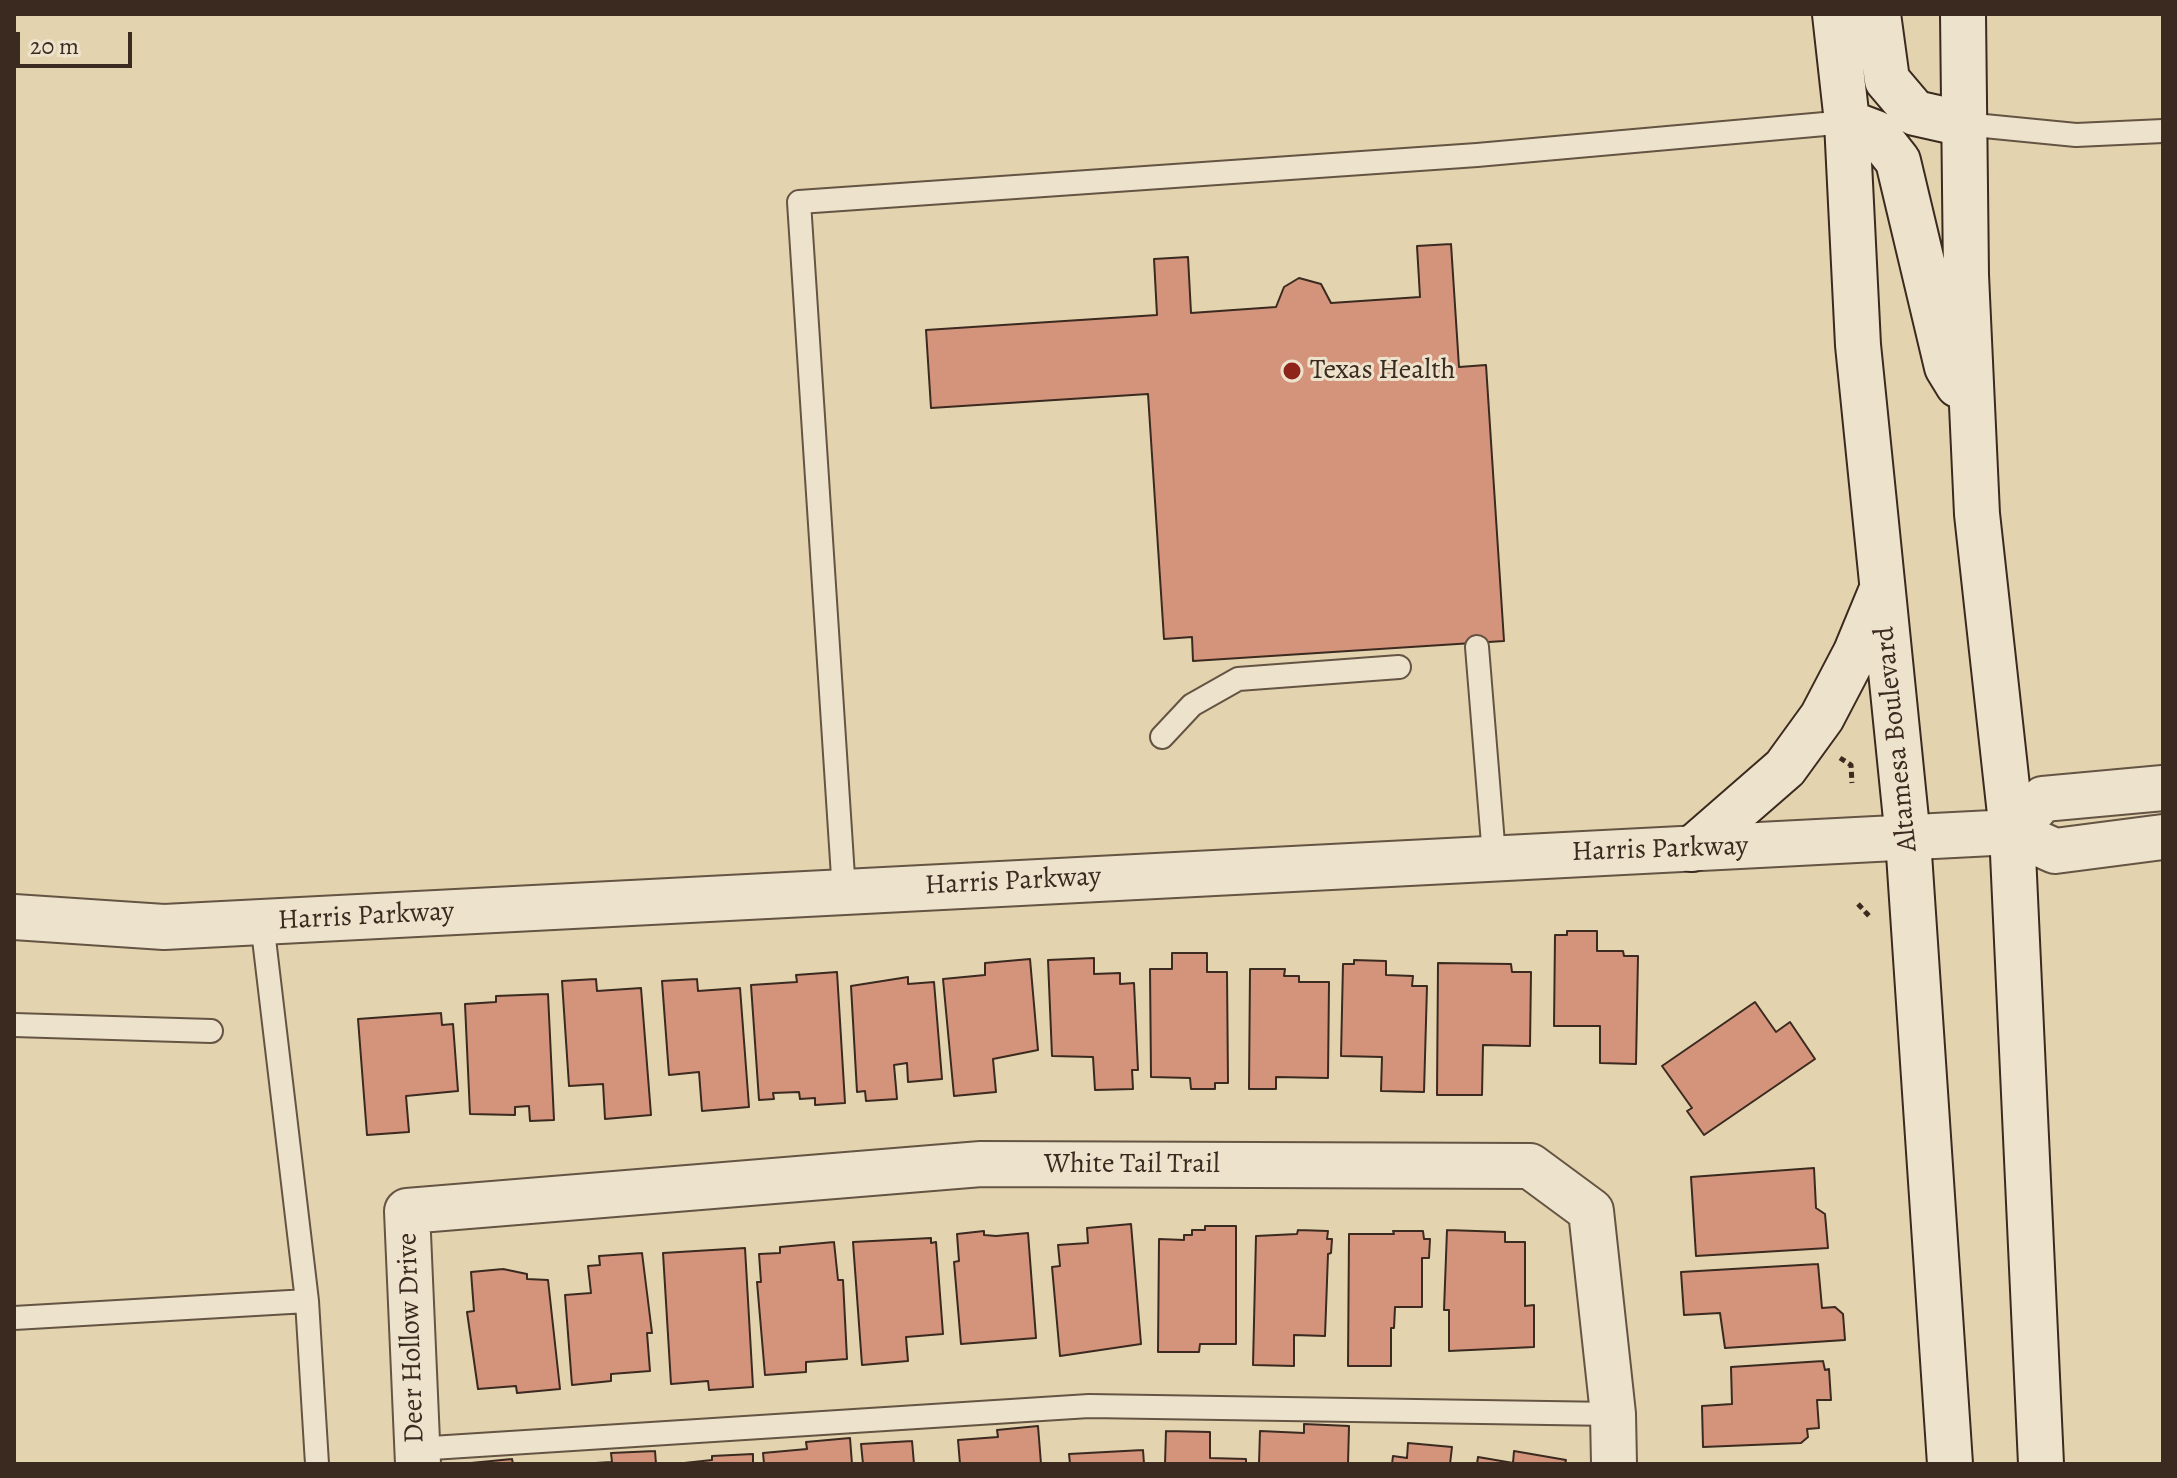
<!DOCTYPE html>
<html>
<head>
<meta charset="utf-8">
<style>
  body { margin:0 }
  #map { position:relative; width:2177px; height:1478px; overflow:hidden; background:#e4d3af; font-family:Alegreya,serif }
  canvas { display:block }
  .frame { position:absolute; inset:0; border:16px solid #3a2a1f; pointer-events:none }
  .scale { position:absolute; left:16px; top:32px; width:116px; height:36px; box-sizing:border-box; border:4px solid #3a2a1f; border-top:0; padding-left:10px; font-size:24px; line-height:28px; white-space:nowrap; color:#3a2a1f; -webkit-text-stroke:6px #ede2cb; paint-order:stroke }
</style>
</head>
<body>
<div id="map">
<canvas width="2177" height="1478"></canvas>
<div class="frame"></div>
<div class="scale">20 m</div>
</div>
<script>
const ctx = document.querySelector('canvas').getContext('2d');
ctx.lineJoin = 'round';
function fill(path, color) { ctx.fillStyle = color; ctx.fill(path, 'evenodd'); }
const toPath = rows => new Path2D(rows.map(r => 'M' + r).join(''));
function strokePath(path, color, width, dash) { ctx.strokeStyle = color; ctx.lineWidth = width; ctx.lineCap = dash ? 'butt' : 'round'; ctx.setLineDash(dash || []); ctx.stroke(path); }
function write(font, color, halo, rows, align = 'center') {
  ctx.font = font + ' Alegreya,serif'; ctx.lineWidth = 6; ctx.setLineDash([]); ctx.textBaseline = 'middle'; ctx.strokeStyle = halo; ctx.fillStyle = color; for (const [text, x, y, turn = 0] of rows) {
    ctx.save(); ctx.translate(x, y); ctx.rotate((+turn || 0) * Math.PI / 180); ctx.textAlign = isNaN(turn) ? turn : align; if (halo) ctx.strokeText(text, 0, 0); ctx.fillText(text, 0, 0); ctx.restore();
  }
}
const building = toPath([
  [1451,244,1459,367,1486,365,1504,641,1193,661,1192,637,1164,639,1148,394,931,408,926,330,1157,315,1154,259,1188,257,1191,313,1276,307,1284,287,1299,278,1321,284,1331,303,1420,297,1417,246,1451,244],
  [1567,931,1597,931,1597,951,1623,951,1624,956,1638,956,1636,1064,1600,1063,1600,1026,1554,1026,1555,935,1567,935,1567,931],
  [1172,953,1207,953,1207,972,1227,972,1228,1083,1215,1083,1215,1089,1191,1089,1190,1078,1151,1077,1150,969,1172,969,1172,953],
  [1094,958,1094,974,1120,973,1120,984,1134,983,1138,1070,1132,1070,1133,1089,1095,1090,1093,1057,1052,1056,1048,960,1094,958],
  [1030,959,1038,1050,993,1059,996,1092,954,1096,943,979,985,975,985,963,1030,959],
  [1354,960,1386,961,1386,975,1413,976,1412,986,1427,986,1424,1092,1381,1091,1382,1057,1341,1056,1343,964,1354,964,1354,960],
  [1438,963,1511,964,1512,972,1531,972,1530,1046,1483,1045,1482,1095,1437,1095,1438,963],
  [1250,969,1285,969,1284,976,1299,976,1299,982,1329,982,1328,1078,1276,1077,1276,1089,1249,1089,1250,969],
  [837,972,845,1103,815,1105,815,1098,800,1099,799,1092,773,1093,774,1099,759,1100,751,985,797,982,796,975,837,972],
  [908,977,908,984,934,982,942,1079,908,1082,907,1063,894,1065,897,1099,866,1101,865,1091,857,1092,851,986,908,977],
  [596,979,597,991,641,988,651,1115,605,1119,603,1084,569,1086,562,981,596,979],
  [697,979,698,991,740,988,749,1107,702,1111,699,1072,669,1075,662,981,697,979],
  [548,994,554,1120,530,1121,529,1106,515,1107,515,1115,470,1114,465,1004,496,1002,496,996,548,994],
  [1755,1002,1776,1032,1790,1022,1815,1059,1704,1135,1687,1111,1692,1108,1662,1066,1755,1002],
  [441,1013,442,1025,453,1024,458,1091,406,1096,409,1132,367,1135,358,1019,441,1013],
  [1814,1168,1816,1208,1825,1214,1828,1248,1696,1256,1691,1177,1814,1168],
  [1131,1224,1141,1344,1060,1356,1052,1267,1060,1266,1058,1245,1088,1243,1087,1228,1131,1224],
  [1205,1226,1236,1226,1236,1344,1200,1344,1199,1352,1158,1352,1159,1239,1184,1240,1184,1235,1192,1235,1192,1230,1205,1230,1205,1226],
  [1298,1230,1328,1231,1327,1239,1332,1239,1331,1253,1328,1254,1325,1336,1294,1335,1294,1366,1253,1365,1256,1236,1297,1234,1298,1230],
  [1447,1230,1505,1232,1505,1242,1525,1242,1525,1306,1534,1305,1534,1347,1449,1351,1449,1310,1444,1310,1447,1230],
  [984,1231,984,1235,996,1236,1028,1233,1036,1338,961,1344,954,1262,959,1261,957,1234,984,1231],
  [1393,1231,1423,1231,1424,1239,1430,1239,1429,1258,1422,1258,1422,1307,1395,1307,1394,1328,1391,1328,1391,1366,1348,1366,1349,1234,1394,1234,1393,1231],
  [931,1238,931,1243,936,1242,943,1334,906,1337,908,1361,862,1365,853,1242,931,1238],
  [834,1242,838,1280,843,1280,847,1359,806,1362,806,1372,765,1375,757,1282,761,1282,759,1254,780,1253,780,1247,834,1242],
  [745,1248,753,1387,709,1390,708,1381,671,1384,663,1253,745,1248],
  [642,1253,652,1333,647,1333,650,1371,611,1374,611,1381,572,1385,565,1295,591,1293,588,1266,600,1265,599,1256,642,1253],
  [1818,1264,1822,1308,1835,1307,1843,1314,1845,1340,1725,1348,1720,1313,1684,1315,1681,1272,1818,1264],
  [503,1269,527,1274,527,1279,548,1280,560,1389,517,1393,516,1386,478,1389,467,1312,474,1311,471,1272,503,1269],
  [1823,1361,1825,1370,1829,1369,1831,1400,1817,1400,1819,1428,1807,1429,1808,1437,1801,1443,1703,1447,1702,1406,1732,1404,1731,1367,1823,1361],
  [1304,1424,1349,1426,1348,1464,1259,1464,1260,1431,1304,1433,1304,1424],
  [1038,1426,1041,1464,960,1464,958,1440,998,1437,997,1430,1038,1426],
  [1166,1431,1210,1432,1210,1458,1246,1459,1246,1464,1165,1464,1166,1431],
  [850,1438,852,1464,764,1464,763,1453,807,1449,806,1442,850,1438],
  [912,1441,914,1464,863,1464,861,1444,912,1441],
  [1408,1443,1452,1447,1450,1464,1392,1464,1393,1456,1407,1458,1408,1443],
  [1143,1450,1144,1464,1070,1464,1069,1454,1143,1450],
  [655,1451,656,1464,579,1464,612,1462,611,1453,655,1451],
  [1514,1451,1566,1460,1565,1464,1477,1464,1478,1457,1513,1463,1514,1451],
  [753,1454,753,1464,675,1464,712,1460,712,1456,753,1454],
  [512,1459,513,1464,471,1464,471,1463,512,1459]
]);
const path = toPath([
  [1840,758,1851,765,1852,783],
  [1858,904,1871,918]
]);
const service = toPath([
  [1964,124,2076,135,2163,131],
  [1477,647,1494,856],
  [1162,737,1192,705,1238,679,1399,667],
  [844,892,799,202,1477,155,1847,122],
  [262,922,307,1301,317,1464],
  [14,1025,211,1031],
  [14,1318,307,1301],
  [416,1449,1089,1406,1613,1414]
]);
const minor = toPath([
  [2163,788,2043,799,2012,832,2055,851,2163,837],
  [418,1464,407,1211,981,1164,1530,1166,1591,1211,1613,1414,1614,1464]
]);
const tertiary = toPath([
  [14,917,164,927,2012,832]
]);
const secondary = toPath([
  [1835,14,1847,122,1858,345,1908,839,1950,1464],
  [1878,14,1887,80,1915,113,1964,124],
  [1963,14,1966,275,1977,514,2012,832,2041,1464],
  [1847,122,1876,133,1898,161,1947,367,1958,385],
  [1692,849,1785,768,1822,717,1856,652,1880,594]
]);
const markers = [
  [1292,371,10,"#8f2418"]
];
const poiNames = [
  ["Texas Health",1310,371]
];
const streetNames = [
  ["Altamesa Boulevard",1897,739,-96],
  ["Harris Parkway",1660,850,-2],
  ["Harris Parkway",1013,882,-3],
  ["Harris Parkway",366,917,-3],
  ["White Tail Trail",1132,1165],
  ["Deer Hollow Drive",412,1338,-92]
];
fill(building, '#d4947c');
strokePath(building, '#3a2a1f', 2);
strokePath(service, '#645443', 26);
strokePath(minor, '#645443', 48);
strokePath(tertiary, '#645443', 48);
strokePath(secondary, '#3a2a1f', 48);
strokePath(path, '#3a2a1f', 5, [6, 4]);
strokePath(service, '#ede2cb', 22);
strokePath(minor, '#ede2cb', 44);
strokePath(tertiary, '#ede2cb', 44);
strokePath(secondary, '#ede2cb', 44);
for (const [x, y, r, color] of markers) { const dot = new Path2D(); dot.arc(x, y, r, 0, 2 * Math.PI); ctx.fillStyle = color; ctx.fill(dot); strokePath(dot, '#ede2cb', 3); }
write('28px', '#3a2a1f', '#ede2cb', poiNames, 'left');
write('28px', '#3a2a1f', '#ede2cb', streetNames);
</script>
</body>
</html>
